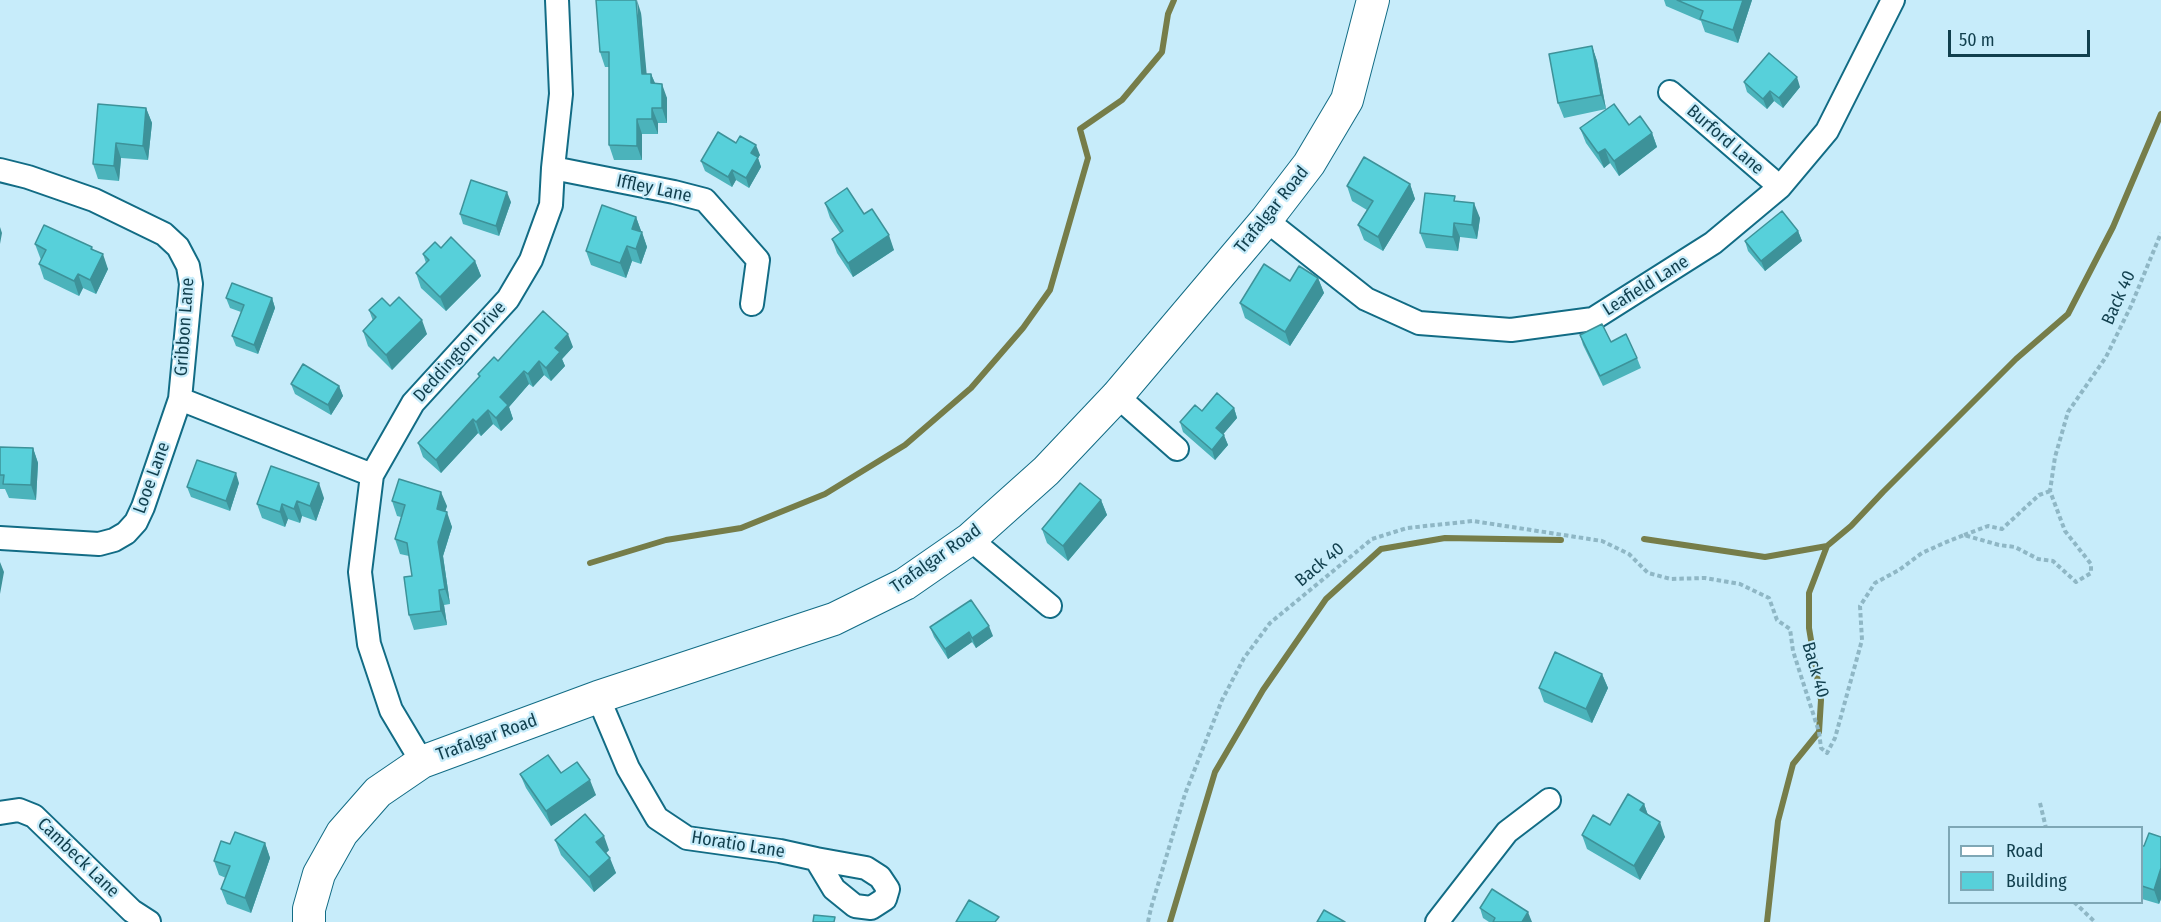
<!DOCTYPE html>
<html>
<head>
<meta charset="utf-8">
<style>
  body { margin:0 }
  #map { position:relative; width:2161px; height:922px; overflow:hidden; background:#c7ecfa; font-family:"Fira Sans Condensed",sans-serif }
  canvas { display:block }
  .legend { position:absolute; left:1948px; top:826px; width:195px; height:78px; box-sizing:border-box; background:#c7ecfa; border:2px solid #7ea7b5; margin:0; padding:8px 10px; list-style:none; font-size:18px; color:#113f4d }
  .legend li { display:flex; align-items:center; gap:12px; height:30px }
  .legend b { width:30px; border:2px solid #7ea7b5 }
  .scale { position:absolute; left:1948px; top:30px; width:142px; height:27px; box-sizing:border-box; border:3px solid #113f4d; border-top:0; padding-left:8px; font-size:18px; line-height:21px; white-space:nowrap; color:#113f4d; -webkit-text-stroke:4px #c7ecfa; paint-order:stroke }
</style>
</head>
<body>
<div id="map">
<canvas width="2161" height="922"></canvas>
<ul class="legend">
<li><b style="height:8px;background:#fff"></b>Road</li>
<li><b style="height:16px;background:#57d0da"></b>Building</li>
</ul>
<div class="scale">50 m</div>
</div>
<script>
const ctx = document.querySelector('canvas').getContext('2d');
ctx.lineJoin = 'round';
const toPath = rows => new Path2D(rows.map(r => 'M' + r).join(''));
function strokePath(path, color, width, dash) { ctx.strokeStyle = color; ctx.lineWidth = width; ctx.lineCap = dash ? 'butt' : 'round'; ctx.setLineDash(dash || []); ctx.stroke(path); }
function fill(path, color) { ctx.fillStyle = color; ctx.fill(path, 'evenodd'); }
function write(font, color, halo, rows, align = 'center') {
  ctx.font = font + ' "Fira Sans Condensed",sans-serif'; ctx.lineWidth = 4.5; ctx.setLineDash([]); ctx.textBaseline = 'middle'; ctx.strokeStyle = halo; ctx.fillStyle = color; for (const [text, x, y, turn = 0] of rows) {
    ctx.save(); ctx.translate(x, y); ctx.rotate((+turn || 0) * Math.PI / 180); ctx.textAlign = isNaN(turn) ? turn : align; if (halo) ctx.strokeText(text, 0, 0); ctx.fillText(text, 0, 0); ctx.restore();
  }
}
const stream = toPath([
  [1644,539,1765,557,1827,546,1851,526,1883,492,2016,359,2068,314,2113,227,2161,114],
  [590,563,666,540,741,528,825,494,905,445,971,388,1023,328,1050,290,1088,158,1080,129,1122,100,1162,52,1168,14,1174,0],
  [1170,922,1215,772,1263,690,1326,599,1381,549,1445,538,1561,540],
  [1767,922,1778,821,1793,764,1819,732,1821,700,1809,628,1809,593,1827,546]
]);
const path = toPath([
  [1964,535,1988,526,2002,529,2039,495,2050,491],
  [2040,803,2046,828],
  [2074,902,2095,922],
  [1148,922,1151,908,1185,794,1222,700,1244,658,1270,623,1372,539,1407,528,1473,521,1602,541,1629,554,1648,573,1671,579,1705,578,1740,584,1769,598,1777,620,1790,629,1793,651,1819,732,1821,748,1827,753,1835,738,1862,640,1860,606,1875,583,1899,570,1922,553,1944,543,1964,535,1999,545,2015,547,2038,559,2053,561,2076,582,2091,573,2091,564,2065,531,2050,491,2055,457,2068,412,2106,357,2131,306,2161,233]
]);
const street = toPath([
  [1670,92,1780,187],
  [553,168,674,192,705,200,758,260,752,304],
  [0,170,28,177,94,200,164,234,178,247,188,266,191,284,180,399,143,507,136,522,126,533,114,540,99,544,0,538],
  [1266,220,1366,299,1419,323,1511,330,1593,319,1713,243,1780,187,1827,131,1893,0],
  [1117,396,1177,449],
  [180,399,372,475],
  [970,539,1050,606],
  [598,697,628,768,657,818,687,838,780,851,816,859,834,889,855,906,871,908,885,899,888,889,880,877,866,868,816,859],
  [422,762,391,710,369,644,360,572,372,475,413,403,508,299,531,260,551,205,553,168,561,94,557,0],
  [0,813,19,810,34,816,132,911,149,922],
  [1437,922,1507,832,1549,800]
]);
const secondary = toPath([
  [309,922,309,909,319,874,342,833,378,792,422,762,598,697,834,619,905,584,970,539,1046,471,1117,396,1266,220,1309,164,1347,100,1373,0]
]);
const wall = toPath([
  [1664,0,1752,0,1738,43,1705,32,1701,21,1666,6],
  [641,13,646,74,651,74,655,83,667,98,667,123,658,123,658,134,642,134,642,160,614,160,609,145,609,67,605,67,600,52],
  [1592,46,1597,61,1606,109,1564,118,1558,103],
  [1744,82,1800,87,1783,108,1774,101,1767,109,1747,92],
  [146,108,152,123,148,160,121,158,119,181,98,179,93,164],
  [1629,125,1652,133,1657,147,1619,176,1610,163,1604,168,1586,143,1580,128],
  [736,143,760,155,758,158,761,167,749,188,736,180,732,187,705,171,701,161],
  [1410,184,1415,199,1383,251,1364,240,1358,225,1367,210,1352,201,1347,186],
  [1457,201,1480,218,1477,239,1460,237,1458,251,1426,248,1420,233],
  [511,202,499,236,463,224,460,214],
  [825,203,864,214,894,250,853,277,837,253,832,239,840,233,830,218],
  [636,217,647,247,641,264,632,261,626,278,591,265,586,251],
  [1798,231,1802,241,1765,271,1748,251,1745,241],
  [35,244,92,247,93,250,108,269,96,294,83,288,79,296,44,279,39,264,41,260],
  [441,248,475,261,481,276,446,311,421,288,416,273,426,263,423,254],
  [1318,278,1324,293,1290,346,1245,318,1240,303,1290,281],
  [226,298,272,298,275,308,258,354,236,346,232,336,241,312,230,308],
  [390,306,427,334,392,370,368,346,363,331,373,321,369,310],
  [1580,335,1611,342,1637,358,1641,368,1603,386,1583,345],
  [573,347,562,359,565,366,551,381,544,375,533,387,529,384,509,407,513,419,501,431,493,424,481,436,478,433,441,473,423,457,418,443,479,377,478,374,498,361],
  [291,384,339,386,343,396,331,415,295,394],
  [1234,408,1237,418,1223,434,1228,445,1215,460,1183,432,1180,422,1202,411],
  [0,447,33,448,38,463,36,500,9,498,5,489,0,489],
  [239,483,230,511,191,497,187,487],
  [324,498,316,521,302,516,300,523,288,519,285,527,262,518,257,504],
  [1101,500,1107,515,1068,561,1047,543,1042,529],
  [392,501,447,506,445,511,452,527,443,556,450,604,444,605,447,625,414,630,409,615,412,576,409,556,400,554,395,539,401,517,397,516],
  [930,627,993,636,976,648,972,642,948,659,934,637],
  [1602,674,1608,688,1592,723,1544,702,1539,688],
  [561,773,596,795,551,826,526,788,520,774],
  [1644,804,1648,815,1665,837,1640,880,1587,849,1582,835,1610,825],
  [2161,837,2161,899,2159,904,2142,899,2142,846,2144,846],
  [555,840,609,850,606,853,616,873,594,892,561,855],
  [265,843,270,858,251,913,227,904,221,889,226,878,219,875,214,861,230,844],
  [1480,908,1532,922,1489,922,1483,918]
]);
const shadedWall = toPath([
  [637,0,641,13,648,88,642,74],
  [1743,0,1752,0,1738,43,1733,30],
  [1592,46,1597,61,1606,109,1601,95],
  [651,74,657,88,651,83],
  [1797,77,1800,87,1783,108,1779,98],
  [662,84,667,98,667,123,662,108],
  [1770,91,1774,101,1767,109,1763,99],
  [146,108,152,123,148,160,143,146],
  [652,108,658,123,658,134,652,119],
  [637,119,642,134,642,160,637,146],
  [1652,133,1657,147,1619,176,1614,161],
  [116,143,121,158,119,181,114,166],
  [756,145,760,155,758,158,761,167,749,188,746,178,751,153],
  [1605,149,1610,163,1604,168,1598,153],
  [732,170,736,180,732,187,728,177],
  [1410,184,1415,199,1383,251,1378,237],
  [507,192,511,202,499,236,496,226],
  [1474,203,1480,218,1477,239,1472,225],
  [636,217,641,231,637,243,632,229],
  [1454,223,1460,237,1458,251,1453,237],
  [0,227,2,233,0,244],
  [1798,231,1802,241,1765,271,1761,261],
  [642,232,647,247,641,264,636,249],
  [889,235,894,250,853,277,848,263],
  [627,246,632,261,626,278,620,263],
  [103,254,108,269,96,294,90,280],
  [475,261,481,276,446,311,440,297],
  [78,274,83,288,79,296,74,281],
  [1318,278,1324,293,1290,346,1285,332],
  [272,298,275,308,258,354,254,345],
  [422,320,427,334,392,370,386,355],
  [568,334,573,347,562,359,565,366,551,381,546,368,555,348],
  [539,361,544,375,533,387,528,374],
  [524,371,529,384,509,407,513,419,501,431,496,418,500,397],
  [339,386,343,396,331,415,328,405],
  [1234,408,1237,418,1220,438,1216,428],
  [488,410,493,424,481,436,476,422],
  [473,419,478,433,441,473,436,460],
  [1224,435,1228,445,1215,460,1212,450],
  [33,448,38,463,36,500,31,485],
  [236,473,239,483,230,511,226,501],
  [319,483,324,498,316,521,310,506],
  [441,492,447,506,442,523,437,509],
  [1101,500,1107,515,1068,561,1063,546],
  [297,501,302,516,300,523,294,509],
  [282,504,288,519,285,527,280,512],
  [447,512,452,527,443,556,450,604,445,589,438,542],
  [0,562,4,572,0,594],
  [439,590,444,605,447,625,441,611],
  [989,626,993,636,976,648,972,638],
  [969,632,972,642,948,659,945,649],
  [1602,674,1608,688,1592,723,1586,709],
  [590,780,596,795,551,826,546,811],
  [1644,804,1649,818,1640,810],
  [1660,822,1665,837,1640,880,1634,866],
  [604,836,609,850,602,857,596,842],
  [265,843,270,858,251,913,245,898],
  [610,858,616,873,594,892,589,877],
  [2161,868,2161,899,2159,904,2154,890],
  [1528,912,1532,922,1522,922]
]);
const building = toPath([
  [596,0,636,0,642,74,651,74,651,83,662,84,662,108,652,108,652,119,637,119,637,146,609,145,609,52,600,52,596,0],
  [1677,0,1743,0,1733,30,1700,19,1703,11,1677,0],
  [1592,46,1601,95,1558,103,1549,54,1592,46],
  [1769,53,1797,77,1779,98,1770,91,1763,99,1744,82,1769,53],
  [98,104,146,108,143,146,116,143,114,166,93,164,98,104],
  [1614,104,1629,125,1640,116,1652,133,1614,161,1605,149,1598,153,1580,128,1614,104],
  [718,132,736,143,740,136,756,145,751,153,758,157,746,178,732,170,728,177,701,161,718,132],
  [1364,157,1410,184,1378,237,1358,225,1373,201,1347,186,1364,157],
  [471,180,507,192,496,226,460,214,471,180],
  [847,188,864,214,872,209,889,235,848,263,832,239,843,231,825,203,847,188],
  [1425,193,1455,196,1454,201,1474,203,1472,225,1454,223,1453,237,1420,233,1425,193],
  [602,205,636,217,632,229,642,232,636,249,627,246,620,263,586,251,602,205],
  [1782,211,1798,231,1761,261,1745,241,1782,211],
  [44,225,92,247,91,249,103,254,90,280,78,274,74,281,39,264,46,250,35,244,44,225],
  [451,237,475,261,440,297,416,273,429,260,423,254,435,242,441,248,451,237],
  [1264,264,1290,281,1299,266,1318,278,1285,332,1240,303,1264,264],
  [232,283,272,298,254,345,232,336,244,305,226,298,232,283],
  [399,297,422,320,386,355,363,331,376,317,369,310,382,298,390,306,399,297],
  [543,311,568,334,555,348,560,352,546,368,539,361,528,374,524,371,500,397,508,405,496,418,488,410,476,422,473,419,436,460,418,443,480,376,478,374,494,357,498,361,543,311],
  [1602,324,1611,342,1626,334,1637,358,1600,376,1580,335,1602,324],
  [303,364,339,386,328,405,291,384,303,364],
  [1217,393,1234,408,1216,428,1224,435,1212,450,1180,422,1195,405,1202,411,1217,393],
  [0,447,33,448,31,485,3,484,4,475,0,475,0,447],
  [197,460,236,473,226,501,187,487,197,460],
  [271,466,319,483,310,506,297,501,294,509,282,504,280,512,257,504,271,466],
  [399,479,441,492,437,509,447,512,438,542,445,589,439,590,441,611,409,615,404,577,412,576,407,543,395,539,405,505,392,501,399,479],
  [1080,483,1101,500,1063,546,1042,529,1080,483],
  [971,600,989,626,972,638,969,632,945,649,930,627,971,600],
  [1555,652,1602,674,1586,709,1539,688,1555,652],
  [548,755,561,773,577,762,590,780,546,811,520,774,548,755],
  [1628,794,1644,804,1640,810,1660,822,1634,866,1582,835,1593,815,1610,825,1628,794],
  [585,814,604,836,596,842,610,858,589,877,555,840,585,814],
  [235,832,265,843,245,898,221,889,230,866,214,861,221,841,230,844,235,832],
  [2149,833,2161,837,2161,868,2154,890,2142,886,2142,846,2144,846,2149,833],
  [1492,889,1528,912,1522,922,1493,922,1495,918,1480,908,1492,889],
  [969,900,999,917,995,922,956,922,969,900],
  [1324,910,1345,922,1317,922,1324,910],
  [814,915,835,917,834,922,813,922,814,915]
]);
const streetNames = [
  ["Burford Lane",1725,140,41],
  ["Iffley Lane",654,189,12],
  ["Trafalgar Road",1272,210,-51],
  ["Leafield Lane",1646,286,-32],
  ["Back 40",2119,298,-66],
  ["Gribbon Lane",185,327,-86],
  ["Deddington Drive",460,352,-48],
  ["Looe Lane",152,478,-70],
  ["Trafalgar Road",936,559,-35],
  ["Back 40",1320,565,-40],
  ["Back 40",1815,670,74],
  ["Trafalgar Road",487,738,-20],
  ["Horatio Lane",738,845,9],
  ["Cambeck Lane",78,858,44]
];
strokePath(stream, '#767d49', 6);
strokePath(street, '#126c85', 26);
strokePath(secondary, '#126c85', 34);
strokePath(path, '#8fb7c5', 4, [4.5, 3]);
strokePath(street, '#fff', 22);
strokePath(secondary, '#fff', 32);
fill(wall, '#4bb3bb');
fill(shadedWall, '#3d9299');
fill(building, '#57d0da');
strokePath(building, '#3d9299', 1.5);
write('18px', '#113f4d', '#c7ecfa', streetNames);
</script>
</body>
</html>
